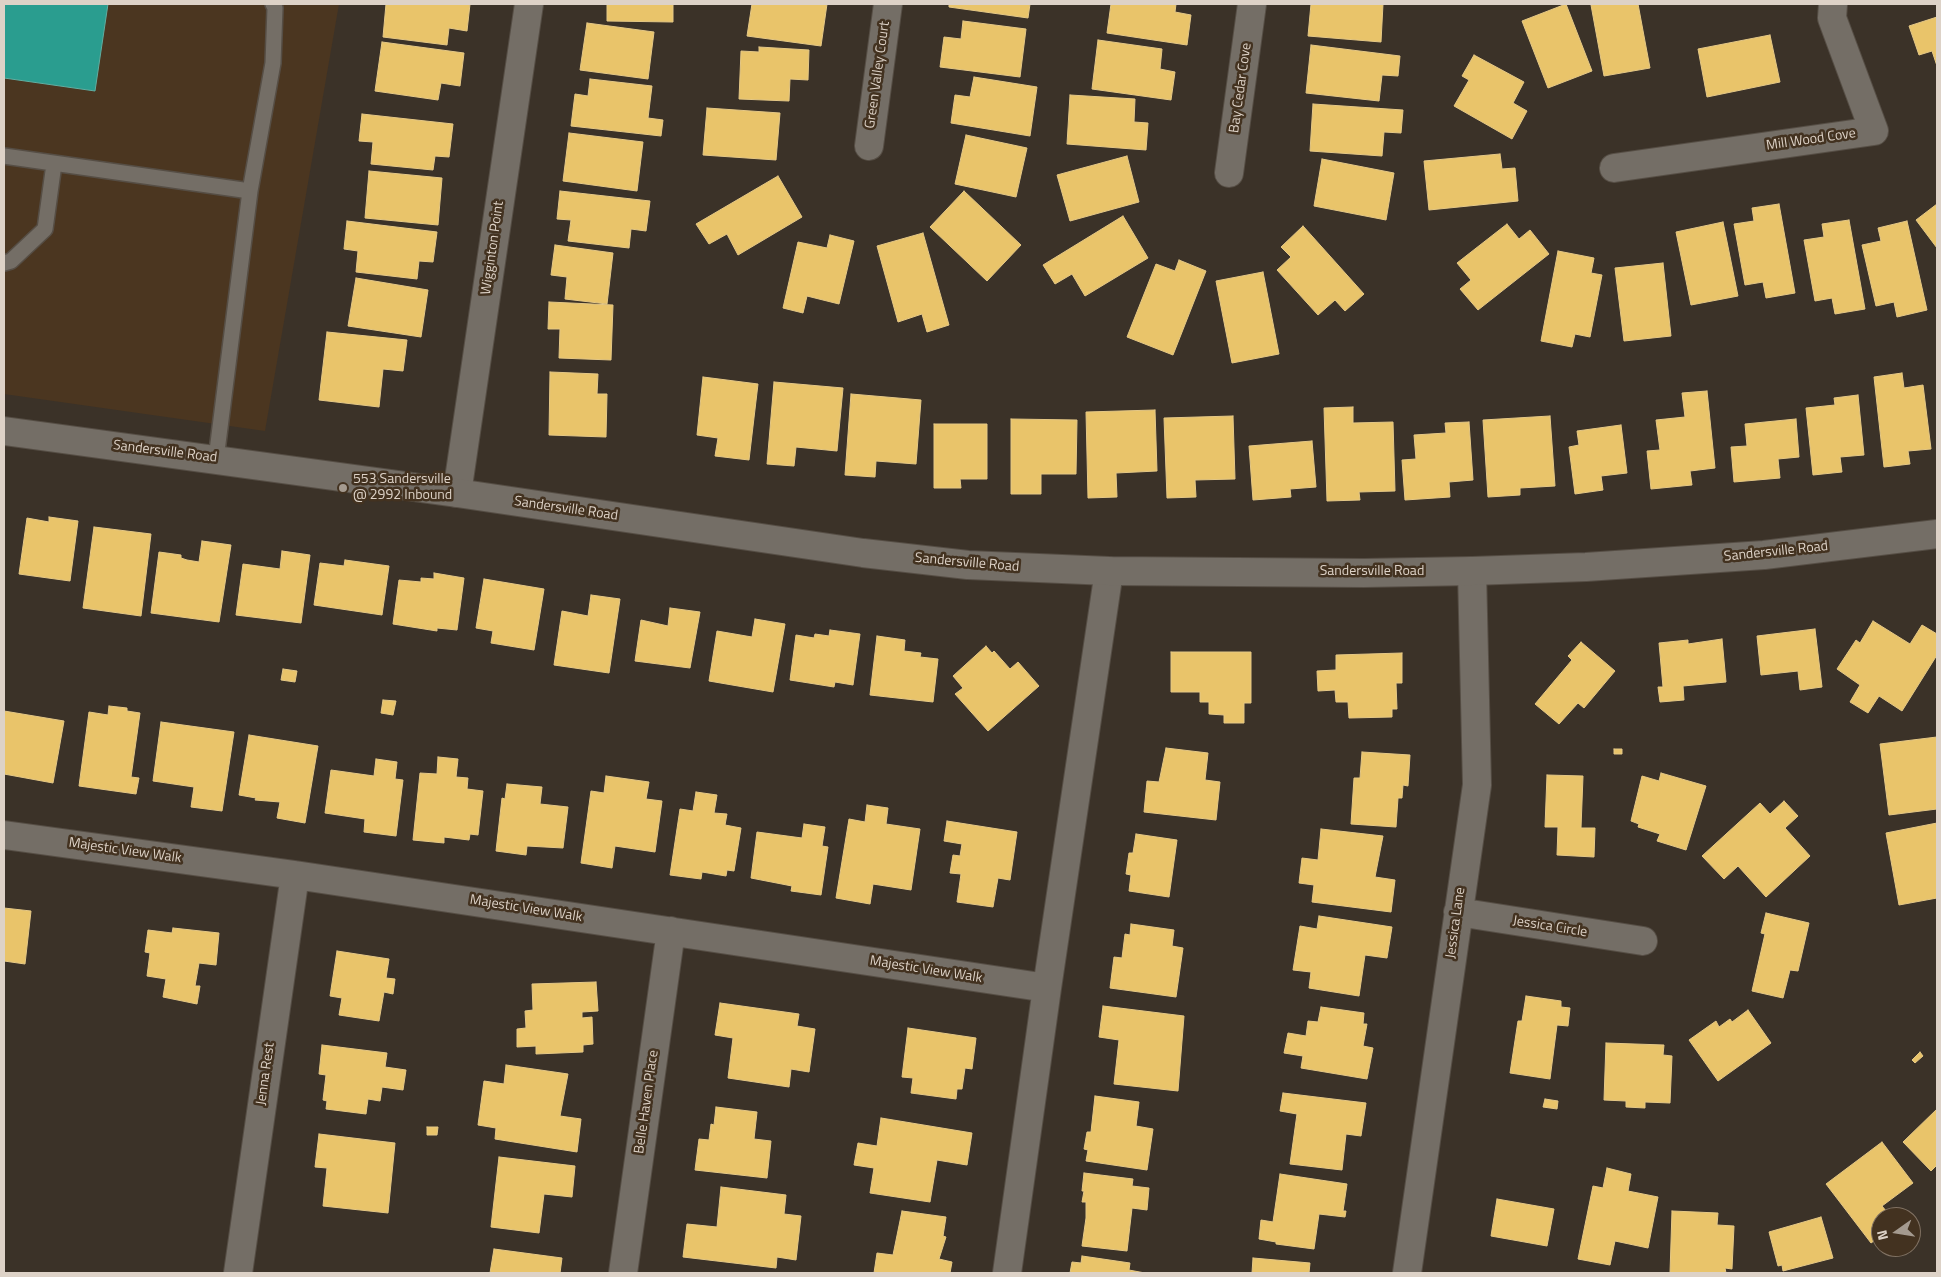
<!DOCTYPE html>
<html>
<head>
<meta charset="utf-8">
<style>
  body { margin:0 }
  #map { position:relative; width:1941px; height:1277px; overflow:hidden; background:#3b3228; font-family:"Titillium Web",sans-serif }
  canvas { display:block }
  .frame { position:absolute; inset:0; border:5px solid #ddd2c7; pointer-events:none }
  .north { position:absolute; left:1871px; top:1207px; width:50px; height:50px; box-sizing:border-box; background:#433220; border:1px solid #817263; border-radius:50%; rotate:257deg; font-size:14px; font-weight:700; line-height:20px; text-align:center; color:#ddd2c7 }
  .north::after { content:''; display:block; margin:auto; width:18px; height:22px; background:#a49a8f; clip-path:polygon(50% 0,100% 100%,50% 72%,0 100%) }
</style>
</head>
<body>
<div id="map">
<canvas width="1941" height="1277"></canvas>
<div class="frame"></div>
<div class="north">N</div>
</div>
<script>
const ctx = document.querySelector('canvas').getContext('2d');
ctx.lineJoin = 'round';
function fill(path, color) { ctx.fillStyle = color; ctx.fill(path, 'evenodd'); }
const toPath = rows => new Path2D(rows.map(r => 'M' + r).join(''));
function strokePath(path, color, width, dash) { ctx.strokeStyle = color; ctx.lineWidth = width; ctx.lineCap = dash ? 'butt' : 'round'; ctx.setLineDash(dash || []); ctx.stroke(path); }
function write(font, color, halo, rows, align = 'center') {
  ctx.font = font + ' "Titillium Web",sans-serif'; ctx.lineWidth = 5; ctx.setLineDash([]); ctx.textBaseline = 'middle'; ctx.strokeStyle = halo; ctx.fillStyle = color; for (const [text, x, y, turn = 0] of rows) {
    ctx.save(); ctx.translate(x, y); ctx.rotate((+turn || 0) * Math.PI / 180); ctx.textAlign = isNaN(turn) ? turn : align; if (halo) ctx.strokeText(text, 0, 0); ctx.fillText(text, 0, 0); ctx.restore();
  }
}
const built = toPath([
  [4,4,339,4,265,431,4,394]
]);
const homes = toPath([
  [386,4,470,4,467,31,449,28,447,45,383,37,386,4],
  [607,4,673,4,673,22,607,21,607,4],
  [752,4,827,4,821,46,747,36,752,4],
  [949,4,1030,4,1028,18,949,7,949,4],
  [1111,4,1176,4,1175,12,1191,15,1187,45,1107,33,1111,4],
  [1311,4,1383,4,1381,42,1308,36,1311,4],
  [1566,4,1592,71,1548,88,1522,21,1566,4],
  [1597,4,1638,4,1650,68,1604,76,1591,5,1597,4],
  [1937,17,1937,66,1932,51,1919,55,1909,26,1937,17],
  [963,21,1026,29,1020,77,940,67,944,37,961,39,963,21],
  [587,23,654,32,648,79,580,70,587,23],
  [1770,35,1780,82,1707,97,1698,49,1770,35],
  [1098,40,1162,49,1160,69,1175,72,1171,100,1092,89,1098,40],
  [382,42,464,53,460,86,441,83,438,100,375,91,382,42],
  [1311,45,1400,56,1398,76,1382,75,1379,101,1306,93,1311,45],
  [759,47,809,50,808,80,790,79,789,101,739,99,741,51,759,52,759,47],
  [1474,55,1524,82,1513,103,1527,111,1512,139,1454,106,1469,80,1462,76,1474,55],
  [974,77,1037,87,1030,136,951,123,955,95,970,97,974,77],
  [590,79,652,86,648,118,663,120,661,136,571,126,575,94,588,96,590,79],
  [1070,95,1135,99,1134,122,1148,123,1146,150,1067,144,1070,95],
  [1313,104,1403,110,1401,133,1384,132,1382,156,1310,151,1313,104],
  [707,108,780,113,776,160,703,155,707,108],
  [362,114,453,124,449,157,435,156,433,170,371,164,373,142,359,141,362,114],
  [569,133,643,142,637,191,563,181,569,133],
  [966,135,1027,148,1016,197,955,184,966,135],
  [1500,154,1502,169,1515,168,1518,201,1429,210,1424,161,1500,154],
  [1127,156,1139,202,1070,221,1057,175,1127,156],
  [1322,159,1394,173,1386,220,1314,206,1322,159],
  [369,171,442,178,438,225,365,218,369,171],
  [778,176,802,217,738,255,727,234,709,244,696,224,778,176],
  [560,191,650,201,646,231,631,229,629,248,568,241,571,220,557,219,560,191],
  [964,191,1021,245,987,281,930,227,964,191],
  [1779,204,1795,293,1766,298,1763,282,1745,285,1734,224,1754,221,1752,208,1779,204],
  [1937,204,1937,248,1916,220,1937,204],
  [1123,216,1148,258,1085,296,1072,274,1055,284,1043,265,1123,216],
  [1849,220,1865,309,1835,314,1832,298,1815,301,1804,240,1824,237,1822,224,1849,220],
  [347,221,437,232,433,262,419,261,417,279,356,272,358,251,344,249,347,221],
  [1907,221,1927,310,1897,317,1894,302,1876,306,1862,245,1881,241,1878,228,1907,221],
  [1723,222,1738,296,1691,305,1676,232,1723,222],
  [1507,224,1519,239,1530,230,1549,254,1478,310,1460,289,1471,280,1457,263,1507,224],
  [1303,226,1364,294,1345,311,1335,300,1318,315,1277,270,1291,257,1281,247,1303,226],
  [923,233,949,325,927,332,922,314,898,322,877,246,923,233],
  [830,235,854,241,839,304,807,296,803,313,783,308,798,242,827,248,830,235],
  [555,245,613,253,607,304,565,299,567,277,551,275,555,245],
  [1558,251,1594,258,1591,273,1602,275,1590,337,1575,334,1572,347,1541,341,1558,251],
  [1179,260,1206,271,1173,355,1127,337,1156,264,1175,271,1179,260],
  [1663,263,1671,336,1624,341,1615,268,1663,263],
  [1263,272,1279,354,1232,363,1216,281,1263,272],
  [356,278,428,290,421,337,348,326,356,278],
  [549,302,613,305,611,360,559,358,560,329,548,329,549,302],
  [327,332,407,340,403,371,383,369,379,407,319,400,327,332],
  [550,372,598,374,597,394,607,394,606,437,549,435,550,372],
  [1902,373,1904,388,1923,385,1931,449,1908,451,1910,464,1884,467,1874,377,1902,373],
  [703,377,758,384,749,460,715,456,718,438,697,435,703,377],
  [774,382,843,388,837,451,796,447,794,466,767,464,774,382],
  [1707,391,1715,468,1690,471,1692,485,1651,489,1647,451,1660,450,1656,420,1685,417,1682,393,1707,391],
  [851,394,921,400,916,464,876,461,875,477,845,475,851,394],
  [1858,395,1864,455,1840,457,1842,472,1813,475,1806,408,1835,405,1834,398,1858,395],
  [1353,407,1353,423,1393,422,1395,491,1359,492,1360,500,1327,501,1324,408,1353,407],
  [1155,410,1157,471,1116,473,1117,497,1088,498,1086,412,1155,410],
  [1233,416,1235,479,1195,480,1196,497,1167,498,1164,418,1233,416],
  [1550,416,1555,486,1520,488,1520,495,1488,497,1483,420,1550,416],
  [1011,419,1077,420,1076,474,1041,474,1041,494,1011,494,1011,419],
  [1796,419,1799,457,1778,459,1780,478,1734,482,1731,447,1747,446,1745,424,1796,419],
  [1469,422,1473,480,1449,482,1450,497,1405,500,1402,460,1416,459,1414,435,1446,433,1445,423,1469,422],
  [934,424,987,424,987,479,960,479,961,488,934,488,934,424],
  [1621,425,1627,473,1601,476,1603,490,1575,494,1569,447,1579,445,1577,431,1621,425],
  [1312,441,1316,487,1290,489,1291,497,1253,500,1249,446,1312,441],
  [49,517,78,521,70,581,19,574,27,518,49,522,49,517],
  [94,527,151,534,141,616,83,608,94,527],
  [202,541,231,545,219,622,151,613,159,552,181,555,181,558,187,560,199,562,202,541],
  [282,551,310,555,301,623,236,615,243,564,280,569,282,551],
  [345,560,389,566,382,615,314,605,320,563,344,566,345,560],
  [434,573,464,578,457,630,437,628,437,631,393,624,399,580,421,582,421,578,434,579,434,573],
  [484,579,544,589,534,650,491,643,493,631,476,628,484,579],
  [591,595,620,599,609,673,554,665,562,611,588,616,591,595],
  [670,608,700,612,690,668,635,661,641,620,668,626,670,608],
  [755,619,785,624,773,692,709,681,717,631,752,637,755,619],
  [1873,621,1910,644,1922,625,1937,634,1937,655,1902,711,1879,696,1868,713,1850,702,1860,685,1837,669,1856,640,1860,643,1873,621],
  [1815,629,1822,687,1800,690,1798,671,1761,675,1757,636,1815,629],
  [830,630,860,634,853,685,835,682,834,687,790,680,796,635,814,638,815,634,829,636,830,630],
  [877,636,905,640,904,651,921,653,920,657,938,659,933,702,870,695,877,636],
  [1722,639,1726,682,1683,686,1684,700,1660,702,1658,687,1663,687,1659,643,1688,640,1688,644,1722,639],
  [1581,642,1615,671,1584,708,1578,703,1559,724,1535,704,1572,660,1568,656,1581,642],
  [986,646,992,653,994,651,1010,669,1018,662,1039,686,988,731,955,694,963,688,953,676,986,646],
  [1171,652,1251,652,1251,703,1244,703,1244,723,1224,723,1224,715,1209,714,1209,702,1200,702,1200,692,1171,692,1171,652],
  [1402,653,1402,683,1396,683,1397,709,1392,709,1392,717,1349,718,1348,702,1336,702,1335,690,1318,691,1317,671,1336,670,1336,655,1402,653],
  [283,669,297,671,295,682,281,680,283,669],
  [383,700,396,701,393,715,381,713,383,700],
  [109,706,127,708,127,711,140,713,131,777,139,778,136,794,79,786,89,712,108,715,109,706],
  [4,711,64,721,53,783,4,774,4,711],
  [161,722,234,732,222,811,191,807,194,787,153,781,161,722],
  [249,735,318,746,305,823,277,818,280,802,255,800,256,798,239,795,249,735],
  [1937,737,1937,809,1889,815,1880,744,1937,737],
  [1166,748,1208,753,1205,780,1220,782,1216,820,1144,812,1147,781,1159,782,1166,748],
  [1614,749,1622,749,1622,754,1614,754,1614,749],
  [1362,752,1410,755,1408,786,1403,785,1402,798,1398,798,1396,827,1351,824,1354,778,1360,778,1362,752],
  [438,757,458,759,456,777,468,778,467,789,483,791,478,835,470,834,469,840,444,837,444,843,413,840,420,773,437,774,438,757],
  [376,759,397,762,395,779,403,780,396,836,364,832,365,819,325,813,331,770,374,776,376,759],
  [1661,773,1706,786,1686,850,1657,841,1660,834,1638,827,1639,824,1631,821,1642,776,1659,781,1661,773],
  [1547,775,1583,776,1581,828,1595,828,1594,857,1557,855,1558,827,1545,827,1547,775],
  [606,776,649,782,646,799,662,801,655,852,615,846,612,868,581,863,591,791,604,793,606,776],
  [507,784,542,787,540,804,568,807,563,848,527,846,526,855,496,851,502,798,505,799,507,784],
  [696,792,717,795,714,813,727,814,725,825,741,828,734,871,727,870,726,876,702,872,701,879,670,875,680,809,693,811,696,792],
  [1784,801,1798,816,1785,828,1810,856,1766,897,1738,866,1724,879,1702,856,1760,803,1770,814,1784,801],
  [867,805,888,808,886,824,920,829,911,890,873,884,870,904,836,898,849,819,865,822,867,805],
  [947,821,1017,832,1010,880,998,878,993,907,957,902,961,874,950,873,953,855,960,856,962,844,944,841,947,821],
  [1937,823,1937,898,1899,905,1886,833,1937,823],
  [804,824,825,827,822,846,828,847,821,895,791,891,792,886,751,878,757,832,802,838,804,824],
  [1321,829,1383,836,1375,877,1395,880,1391,912,1312,902,1314,885,1299,883,1302,858,1318,860,1321,829],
  [1136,834,1177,840,1169,897,1129,891,1131,875,1126,874,1129,853,1133,853,1136,834],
  [4,908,31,911,25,964,4,961,4,908],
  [1766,913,1809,923,1798,971,1790,970,1783,998,1752,991,1765,934,1761,933,1766,913],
  [1319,916,1392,927,1387,958,1365,955,1359,996,1309,988,1311,972,1293,970,1300,926,1317,929,1319,916],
  [1131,924,1174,930,1172,946,1183,948,1176,997,1110,988,1114,957,1122,958,1125,934,1130,935,1131,924],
  [173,928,219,933,216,965,199,963,195,986,200,986,197,1004,163,997,166,979,147,976,150,953,145,952,148,930,172,933,173,928],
  [337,951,389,959,386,978,395,979,393,994,384,992,379,1021,339,1015,342,998,330,996,337,951],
  [596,982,598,1011,582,1012,582,1018,592,1017,593,1044,583,1045,583,1052,536,1054,536,1046,517,1047,517,1029,526,1028,525,1011,533,1010,532,984,596,982],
  [1526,996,1561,1001,1561,1007,1570,1008,1568,1026,1557,1025,1550,1079,1510,1073,1518,1021,1522,1021,1526,996],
  [720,1003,799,1014,797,1026,815,1029,809,1072,791,1069,789,1087,728,1078,733,1038,715,1035,720,1003],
  [1103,1006,1184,1016,1178,1091,1114,1084,1119,1040,1099,1037,1103,1006],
  [1321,1007,1364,1013,1363,1024,1367,1024,1363,1046,1373,1048,1367,1079,1301,1068,1303,1056,1284,1053,1288,1033,1306,1036,1308,1021,1318,1022,1321,1007],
  [1748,1010,1771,1043,1718,1081,1689,1040,1716,1021,1719,1027,1730,1019,1732,1022,1748,1010],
  [908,1028,976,1038,972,1069,965,1068,962,1089,957,1089,956,1099,911,1093,913,1078,902,1077,908,1028],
  [1606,1043,1664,1045,1663,1055,1672,1056,1670,1103,1645,1102,1645,1108,1626,1107,1626,1101,1604,1100,1606,1043],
  [322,1045,387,1053,385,1067,406,1070,403,1090,382,1087,380,1101,368,1099,366,1114,326,1109,327,1101,323,1100,326,1075,319,1074,322,1045],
  [1920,1052,1923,1056,1915,1063,1912,1060,1920,1052],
  [506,1065,568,1074,560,1116,581,1119,577,1152,495,1139,496,1128,478,1125,484,1081,504,1084,506,1065],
  [1283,1093,1366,1103,1361,1136,1346,1134,1342,1170,1290,1164,1297,1114,1280,1111,1283,1093],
  [1095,1096,1139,1102,1136,1126,1153,1129,1147,1170,1086,1161,1088,1150,1084,1149,1087,1132,1091,1132,1095,1096],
  [1545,1099,1558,1101,1557,1109,1543,1107,1545,1099],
  [716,1107,757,1112,754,1139,771,1141,767,1178,695,1170,699,1139,709,1140,711,1124,714,1125,716,1107],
  [1937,1109,1937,1165,1931,1171,1903,1142,1937,1109],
  [881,1118,972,1133,967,1165,937,1160,930,1202,870,1193,874,1168,854,1165,858,1143,877,1146,881,1118],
  [427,1127,438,1127,437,1135,427,1135,427,1127],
  [319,1134,395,1143,388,1213,323,1206,327,1168,315,1167,319,1134],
  [1882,1142,1913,1183,1882,1206,1891,1217,1881,1217,1881,1236,1871,1243,1826,1184,1882,1142],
  [499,1157,575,1166,572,1197,544,1194,539,1233,491,1227,499,1157],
  [1607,1168,1631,1174,1628,1191,1658,1197,1648,1248,1615,1241,1610,1265,1578,1259,1593,1186,1603,1188,1607,1168],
  [1084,1173,1133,1179,1132,1186,1149,1188,1147,1210,1132,1208,1127,1251,1082,1246,1086,1218,1086,1202,1082,1202,1084,1191,1082,1191,1084,1173],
  [1280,1174,1347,1184,1343,1211,1346,1211,1345,1217,1319,1214,1314,1249,1276,1244,1276,1242,1259,1239,1261,1220,1273,1222,1280,1174],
  [721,1187,786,1195,784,1214,801,1216,796,1260,777,1257,776,1268,683,1257,687,1224,717,1227,721,1187],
  [1497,1199,1554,1209,1547,1246,1491,1236,1497,1199],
  [902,1211,946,1217,943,1236,946,1237,939,1259,952,1262,950,1273,874,1273,877,1253,893,1255,902,1211],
  [1672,1211,1718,1213,1717,1225,1734,1226,1732,1269,1725,1268,1726,1273,1670,1273,1672,1211],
  [1821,1217,1833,1258,1783,1271,1782,1265,1778,1266,1769,1232,1821,1217],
  [494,1249,562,1258,560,1273,490,1273,494,1249],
  [1082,1256,1130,1263,1129,1270,1145,1273,1070,1273,1072,1262,1081,1263,1082,1256],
  [1253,1258,1310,1263,1309,1273,1252,1273,1253,1258]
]);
const schools = toPath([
  [4,4,108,4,95,91,4,78,4,4]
]);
const service = toPath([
  [4,156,250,191],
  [4,263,11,261,45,229,54,164],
  [216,459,250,191,273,63,275,8,273,4]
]);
const minor = toPath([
  [869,146,888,4],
  [1614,168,1874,131,1832,18,1833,4],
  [1229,173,1252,4],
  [457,493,529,4],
  [4,835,295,875,1047,988],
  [1458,912,1643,941],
  [238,1273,295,875],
  [623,1273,671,931],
  [1007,1273,1047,988,1109,571],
  [1407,1273,1477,785,1472,571]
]);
const tertiary = toPath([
  [4,431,457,493,863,553,968,565,1109,571,1364,573,1472,571,1586,567,1764,555,1937,534]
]);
const markers = [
  [343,488,5,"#a49a8f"]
];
const streetNames = [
  ["Green Valley Court",878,75,-82],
  ["Bay Cedar Cove",1241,88,-82],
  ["Mill Wood Cove",1811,140,-8],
  ["Wigginton Point",493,248,-82],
  ["Sandersville Road",165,452,7],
  ["Sandersville Road",566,509,8],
  ["Sandersville Road",1776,552,-6],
  ["Sandersville Road",967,563,5],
  ["Sandersville Road",1372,572],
  ["Majestic View Walk",125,851,8],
  ["Majestic View Walk",526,909,9],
  ["Jessica Lane",1456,923,-82],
  ["Jessica Circle",1550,927,9],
  ["Majestic View Walk",926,970,9],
  ["Jenna Rest",266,1074,-82],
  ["Belle Haven Place",647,1102,-82]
];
const poiNames = [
  ["553 Sandersville",353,480],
  ["@ 2992 Inbound",353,496]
];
fill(built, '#4b3620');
fill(homes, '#e9c46a');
strokePath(homes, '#e5c886', 1);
fill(schools, '#2a9d8f');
strokePath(schools, '#60ada0', 1);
strokePath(service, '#564e45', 18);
strokePath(minor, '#564e45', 30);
strokePath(tertiary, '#564e45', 30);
strokePath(service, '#746e66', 15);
strokePath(minor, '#746e66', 28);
strokePath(tertiary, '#746e66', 28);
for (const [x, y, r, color] of markers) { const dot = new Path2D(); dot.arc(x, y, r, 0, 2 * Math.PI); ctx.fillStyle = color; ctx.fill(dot); strokePath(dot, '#433220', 2); }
write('14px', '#ddd2c7', '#433220', streetNames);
write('14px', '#ddd2c7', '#433220', poiNames, 'left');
</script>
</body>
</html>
